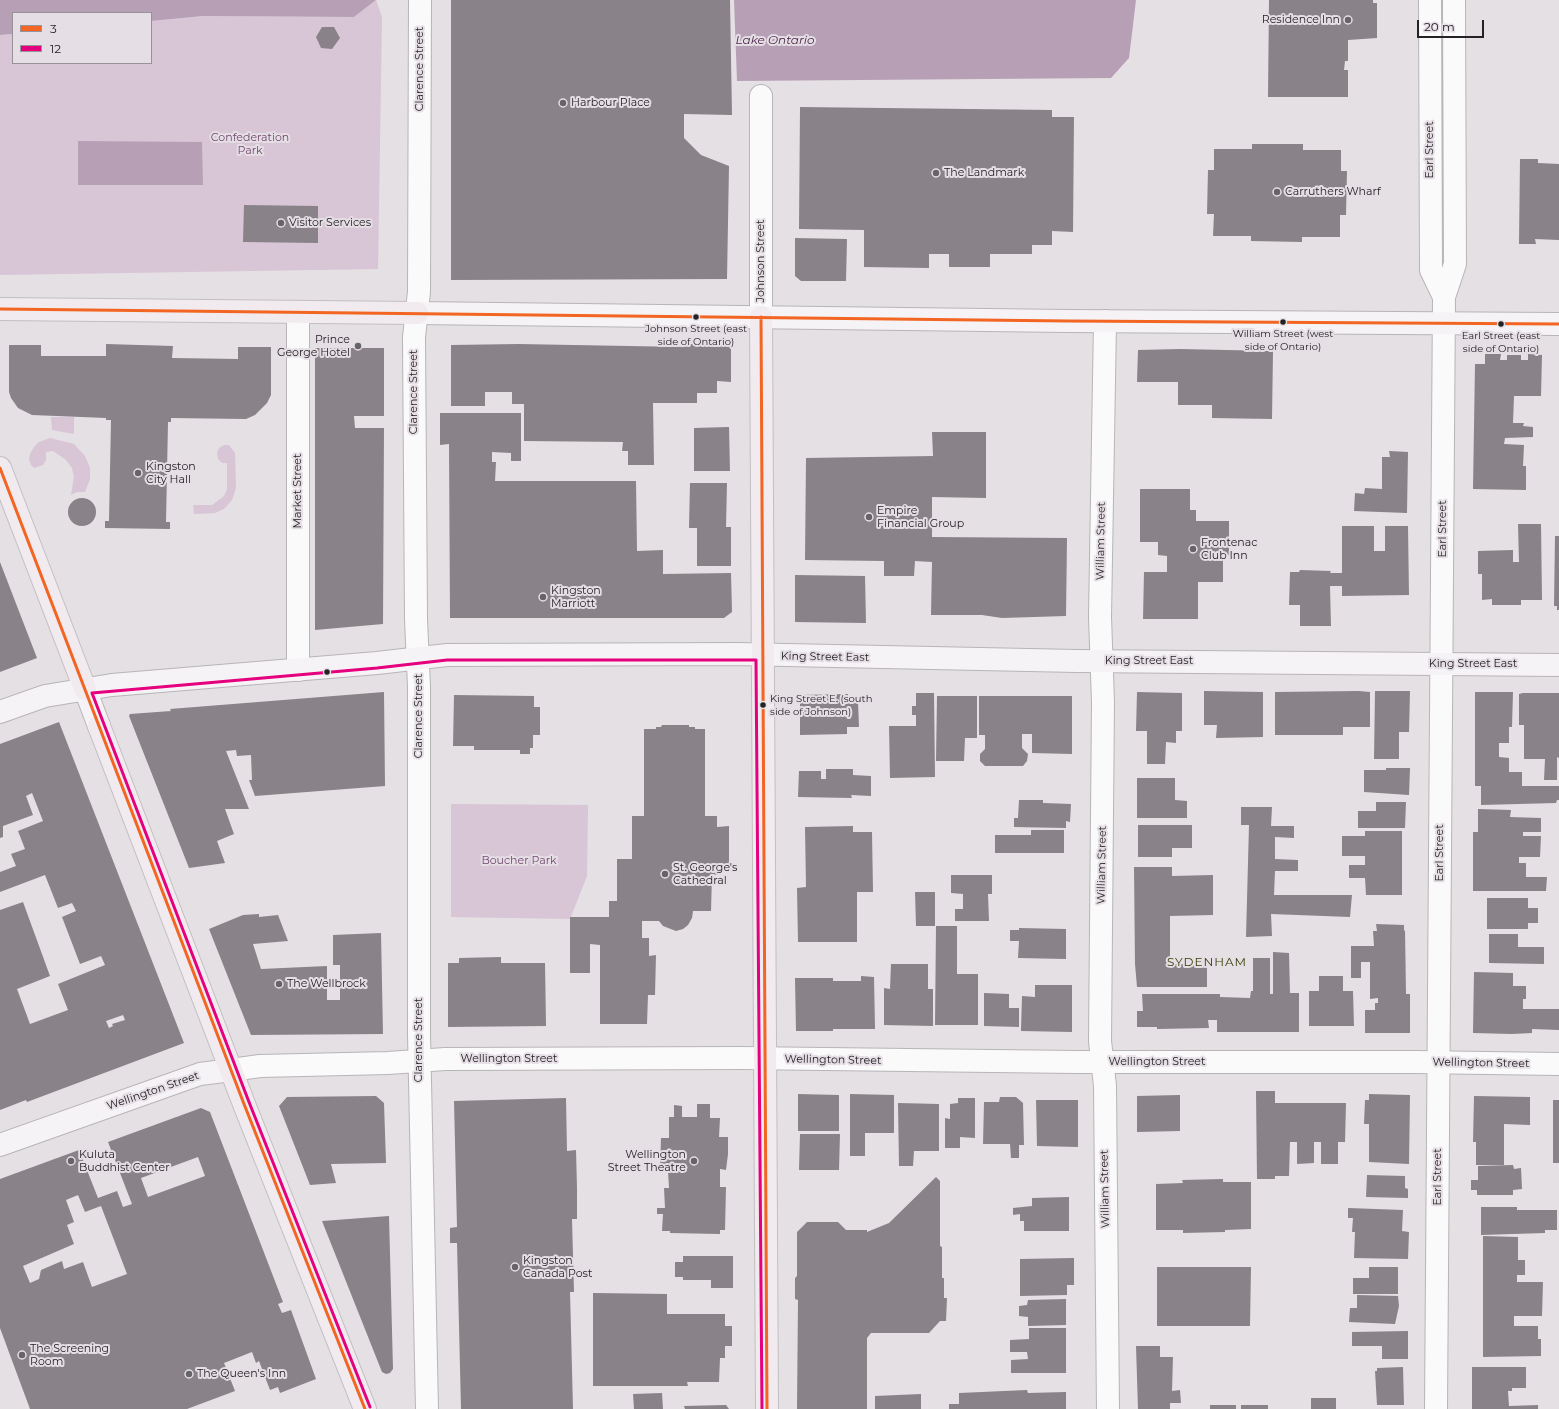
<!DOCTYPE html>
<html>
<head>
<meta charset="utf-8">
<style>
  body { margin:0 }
  #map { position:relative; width:1559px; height:1409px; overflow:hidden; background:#e4e0e4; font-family:Montserrat,sans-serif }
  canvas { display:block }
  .legend { position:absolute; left:12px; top:12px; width:140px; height:52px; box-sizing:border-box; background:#e5dfe5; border:1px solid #989398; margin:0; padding:5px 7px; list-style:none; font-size:12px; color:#242224 }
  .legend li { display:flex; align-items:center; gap:8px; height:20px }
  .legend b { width:20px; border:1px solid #989398 }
  .scale { position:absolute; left:1417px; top:20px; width:67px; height:18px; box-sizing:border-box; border:2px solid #242224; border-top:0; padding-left:5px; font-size:12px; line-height:14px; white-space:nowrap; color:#242224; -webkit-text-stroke:3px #e5dfe5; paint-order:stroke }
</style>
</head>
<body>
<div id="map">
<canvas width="1559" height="1409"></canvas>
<ul class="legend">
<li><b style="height:5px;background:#f26522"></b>3</li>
<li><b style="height:5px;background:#e5007d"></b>12</li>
</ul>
<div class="scale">20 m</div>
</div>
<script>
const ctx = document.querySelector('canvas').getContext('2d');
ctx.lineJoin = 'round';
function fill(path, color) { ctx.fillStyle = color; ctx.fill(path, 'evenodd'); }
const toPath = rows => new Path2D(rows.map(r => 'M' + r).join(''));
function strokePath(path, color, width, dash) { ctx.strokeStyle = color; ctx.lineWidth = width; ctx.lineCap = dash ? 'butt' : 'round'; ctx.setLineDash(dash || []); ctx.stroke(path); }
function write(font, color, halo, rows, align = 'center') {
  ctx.font = font + ' Montserrat,sans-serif'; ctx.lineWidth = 4; ctx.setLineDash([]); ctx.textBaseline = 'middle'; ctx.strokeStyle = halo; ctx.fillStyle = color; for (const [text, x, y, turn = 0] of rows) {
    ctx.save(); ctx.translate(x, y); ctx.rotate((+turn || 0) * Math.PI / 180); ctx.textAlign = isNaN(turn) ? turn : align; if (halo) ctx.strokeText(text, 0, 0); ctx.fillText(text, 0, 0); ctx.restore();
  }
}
const green = toPath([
  [376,0,382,17,378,269,0,275,0,35,13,34,13,63,151,63,151,21,203,16,354,17],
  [51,417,74,417,74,434,52,430],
  [50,438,74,444,85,456,90,468,90,479,85,492,77,492,71,495,74,477,72,468,65,459,53,451,46,452,46,460,43,465,34,468,31,465,29,459,30,454,34,447,39,442],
  [224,445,229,445,235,453,236,488,232,500,224,509,215,513,194,514,193,505,212,505,224,496,227,489,227,463,222,463,218,459,217,453,219,448],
  [451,804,588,805,587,876,570,919,451,917]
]);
const water = toPath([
  [0,0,376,0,354,17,203,16,151,21,151,13,13,13,13,34,0,35],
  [734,0,1136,0,1129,58,1111,78,737,81],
  [78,141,202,142,203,185,78,185]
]);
const building = toPath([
  [451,0,730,0,732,115,684,114,684,138,701,155,729,166,727,279,451,280],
  [1269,0,1373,0,1373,3,1377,3,1377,38,1348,40,1348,61,1345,61,1344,70,1348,70,1348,97,1268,97],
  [322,27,334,27,340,38,332,49,321,48,316,37],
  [800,107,1052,110,1052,117,1074,117,1073,232,1052,231,1052,245,1032,245,1032,254,990,254,990,267,949,267,949,254,929,254,929,268,864,267,864,230,799,229],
  [1252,144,1303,144,1303,150,1341,150,1341,171,1347,171,1346,215,1340,215,1340,237,1302,237,1302,242,1251,241,1251,236,1213,236,1214,214,1207,214,1208,170,1214,170,1214,149,1252,149],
  [1520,159,1538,159,1538,163,1559,164,1559,240,1535,239,1536,244,1519,244],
  [244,205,318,206,318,243,243,242],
  [795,238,847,239,846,281,801,281,795,276],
  [106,344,173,346,172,358,238,359,238,347,271,347,271,395,267,403,255,415,246,419,171,418,171,422,168,422,166,522,170,522,170,529,105,528,105,521,109,521,111,420,106,420,106,418,32,415,18,408,11,398,9,392,9,345,41,345,41,356,106,356],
  [519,344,683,347,683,344,731,344,731,382,717,381,717,393,697,393,697,403,653,403,654,465,628,465,628,451,622,451,623,442,524,441,524,404,512,404,512,392,485,392,485,406,451,406,451,345],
  [315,348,384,348,384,416,354,416,355,428,384,428,383,624,315,630],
  [1180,349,1273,351,1272,419,1212,418,1212,405,1178,405,1178,382,1137,382,1138,350],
  [1485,354,1501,354,1500,360,1507,360,1507,355,1521,355,1521,360,1528,360,1528,354,1542,355,1541,396,1514,396,1513,423,1524,423,1523,426,1533,427,1533,437,1505,438,1504,444,1524,445,1523,466,1526,466,1526,490,1473,489,1475,364,1485,364],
  [440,413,521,413,521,461,511,461,511,453,492,452,492,462,496,462,495,481,636,481,637,551,663,550,663,574,731,573,732,612,724,618,450,618,449,444,440,445],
  [729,427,730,471,694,471,694,428],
  [932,432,986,432,986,498,932,497,932,537,1067,538,1066,616,1002,618,982,615,931,615,932,562,915,561,914,576,884,576,884,561,805,560,806,458,933,456],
  [1389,451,1408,452,1407,513,1354,511,1355,493,1364,494,1365,488,1382,489,1382,457,1390,457],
  [690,483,727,483,726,527,731,527,731,566,697,566,697,528,689,528],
  [1140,489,1190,489,1190,510,1196,510,1196,521,1229,521,1229,555,1223,555,1223,582,1198,582,1198,619,1143,619,1144,572,1167,572,1167,556,1158,555,1158,542,1140,542],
  '68 512a14 14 0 1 1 28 0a14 14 0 1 1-28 0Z',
  [1518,524,1541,524,1542,600,1521,600,1521,605,1492,605,1492,599,1482,600,1482,574,1478,574,1478,551,1513,550,1513,562,1519,562],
  [1342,526,1374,526,1374,551,1385,551,1385,526,1408,526,1409,595,1342,596,1342,586,1330,586,1331,626,1300,626,1300,605,1289,605,1290,572,1299,572,1300,570,1331,571,1330,573,1342,573],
  [1555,536,1559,536,1559,610,1557,610,1557,606,1554,606],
  [0,562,37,658,0,672],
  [795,575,865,576,866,623,795,622],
  [1204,691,1263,692,1263,737,1216,738,1217,725,1204,725],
  [1359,691,1370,692,1370,727,1343,727,1343,735,1275,735,1275,692],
  [1375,691,1410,691,1409,732,1399,732,1399,759,1374,759],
  [384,692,385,786,255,796,249,780,252,780,251,755,237,756,236,750,226,751,249,809,225,809,234,834,217,841,225,863,189,868,129,716,130,714,171,711,170,709],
  [1137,692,1182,693,1182,731,1176,731,1176,743,1166,742,1165,764,1147,764,1147,731,1136,731],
  [1475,692,1513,692,1512,727,1509,727,1509,743,1499,743,1499,757,1509,758,1509,772,1522,772,1522,786,1559,786,1559,800,1557,800,1556,803,1481,805,1481,786,1475,786],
  [916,693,934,693,935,777,890,778,889,726,916,726,916,715,912,715,912,706,916,706],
  [1523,693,1559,693,1559,758,1557,757,1557,780,1544,780,1545,759,1524,759,1524,725,1519,725,1519,694],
  [848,694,847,702,858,702,859,727,847,727,847,734,800,735,800,695],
  [454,695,534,696,534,707,540,707,540,735,533,735,533,748,530,748,530,754,520,754,520,750,474,750,474,746,453,746],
  [937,696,977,696,977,738,965,738,964,761,936,761],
  [979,696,1072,696,1072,754,1032,753,1032,734,1022,734,1022,748,1028,754,1027,761,1023,766,985,766,980,761,980,754,985,749,985,735,979,735],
  [59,722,184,1043,27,1102,26,1100,0,1110,0,910,23,902,50,976,17,989,30,1024,68,1010,58,984,105,965,101,956,80,964,62,917,76,911,72,903,58,908,45,875,0,892,0,872,16,866,11,854,25,849,18,831,43,821,32,793,26,796,33,815,3,826,3,837,0,838,0,744],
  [123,1015,125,1020,112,1024,113,1026,109,1028,106,1021],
  [662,725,689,725,689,727,695,727,695,729,705,729,705,816,717,816,717,827,729,826,729,865,718,865,718,875,712,874,711,911,693,911,692,918,688,925,683,929,676,931,663,926,659,921,642,921,642,938,649,938,649,956,656,955,655,995,648,995,647,1024,600,1024,600,945,590,944,590,973,570,973,570,917,609,917,609,901,617,901,617,859,632,859,632,816,644,816,644,729,656,729,656,727,661,727],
  [1386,768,1410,768,1409,795,1364,792,1364,770,1386,770],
  [826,769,853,769,853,775,871,776,871,796,851,795,852,798,798,797,799,771,821,771,821,779,826,779],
  [1137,778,1175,778,1175,800,1187,801,1187,818,1137,818],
  [1019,800,1043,800,1043,803,1071,804,1070,822,1066,821,1066,828,1014,827,1014,818,1018,818],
  [1376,802,1406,802,1405,828,1358,828,1358,811,1376,811],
  [1241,807,1272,807,1271,826,1294,826,1294,838,1275,837,1275,859,1298,860,1298,871,1275,871,1274,895,1352,895,1350,917,1271,914,1272,936,1246,937,1249,825,1241,825],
  [1478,809,1511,810,1510,817,1541,818,1541,832,1523,832,1523,836,1541,836,1540,857,1519,857,1519,863,1526,863,1526,877,1547,877,1546,891,1473,891,1473,832,1478,832],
  [1138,825,1192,825,1192,848,1172,848,1172,857,1138,857],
  [853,826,853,832,872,832,873,892,857,892,857,942,798,942,797,888,806,887,805,827],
  [1031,830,1064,830,1064,853,995,853,995,835,1031,835],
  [1365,831,1402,831,1402,895,1366,895,1365,878,1349,878,1349,865,1365,865,1365,856,1342,856,1342,836,1365,836],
  [1134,867,1172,867,1172,876,1213,875,1213,915,1170,916,1170,964,1207,964,1207,987,1137,987,1135,964],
  [951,875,992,875,992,894,988,894,989,921,955,921,955,909,963,909,963,894,951,893],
  [915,892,935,892,935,926,916,926],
  [1487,898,1528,898,1528,908,1538,908,1538,923,1528,923,1528,929,1487,929],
  [259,914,259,917,278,915,288,941,253,944,261,969,327,966,327,1000,340,1000,340,965,333,965,333,935,381,933,383,1034,251,1035,209,929,243,915],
  [1376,924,1404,925,1404,931,1405,930,1406,994,1410,994,1410,1033,1365,1033,1365,1010,1375,1010,1375,1003,1378,1003,1378,998,1370,999,1370,962,1361,962,1361,978,1351,978,1351,946,1374,946,1373,931,1377,931],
  [936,926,957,926,957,974,978,974,978,1025,935,1025],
  [1019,928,1066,929,1066,959,1018,958,1019,941,1010,941,1010,930,1019,930],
  [1489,934,1518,934,1518,947,1544,947,1544,964,1489,963],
  [1273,952,1289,953,1290,993,1299,993,1299,1032,1217,1032,1217,1020,1208,1020,1209,1028,1157,1029,1157,1027,1137,1027,1137,1011,1143,1011,1142,994,1220,994,1220,997,1250,998,1251,991,1253,991,1253,958,1270,958,1270,994,1273,994],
  [501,957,501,963,545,963,546,1026,448,1027,448,963,459,963,459,958],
  [891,964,928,964,928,989,933,989,933,1026,884,1025,884,988,890,989],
  [1474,972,1513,973,1513,986,1526,986,1526,999,1523,999,1523,1009,1559,1009,1559,1030,1532,1029,1532,1033,1512,1034,1473,1033],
  [861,976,874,977,875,1029,833,1029,833,1031,796,1031,795,978,833,978,833,981,861,981],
  [1319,976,1343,976,1343,991,1353,991,1354,1026,1309,1026,1309,991,1319,991],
  [1035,985,1072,985,1072,1032,1021,1031,1022,996,1035,997],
  [984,993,1009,994,1009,1008,1019,1008,1019,1027,984,1026],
  [1256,1091,1275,1091,1275,1103,1346,1103,1345,1142,1338,1142,1338,1164,1321,1164,1321,1142,1314,1142,1314,1163,1297,1164,1297,1142,1290,1142,1289,1176,1275,1176,1275,1179,1257,1179],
  [798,1094,839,1095,839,1131,798,1131],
  [850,1094,894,1095,894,1133,865,1133,865,1156,850,1156],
  [1369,1094,1410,1095,1409,1164,1369,1162,1369,1124,1364,1124,1365,1100,1369,1100],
  [1180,1095,1180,1131,1137,1132,1137,1096],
  [376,1096,384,1103,386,1163,331,1164,336,1183,310,1185,279,1106,287,1097],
  [1474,1096,1530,1097,1530,1125,1504,1124,1504,1165,1476,1165,1476,1142,1473,1142],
  [1000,1097,1016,1097,1023,1103,1024,1145,1019,1145,1019,1158,1011,1158,1010,1144,983,1144,984,1102,999,1102],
  [566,1098,567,1151,576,1150,577,1188,577,1219,572,1219,574,1292,570,1292,573,1409,461,1409,457,1243,450,1243,450,1228,457,1227,454,1101],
  [958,1098,975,1098,975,1138,960,1137,960,1148,945,1148,945,1118,950,1119,950,1104,958,1103],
  [1036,1100,1078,1100,1078,1147,1037,1146],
  [1553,1100,1559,1100,1559,1163,1553,1163],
  [898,1103,939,1104,939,1151,914,1151,913,1166,899,1166],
  [697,1104,710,1104,710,1118,720,1118,719,1137,728,1137,728,1154,726,1170,720,1169,720,1187,726,1187,725,1230,720,1230,720,1234,670,1233,670,1231,662,1231,663,1214,657,1214,657,1208,665,1208,664,1188,669,1188,668,1171,660,1170,661,1138,669,1138,669,1117,674,1117,674,1105,682,1106,682,1117,697,1117],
  [201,1108,210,1112,283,1302,278,1304,282,1313,291,1310,316,1379,280,1393,278,1387,270,1390,259,1361,256,1363,252,1352,224,1363,235,1391,187,1409,30,1409,0,1328,0,1179,79,1150,98,1198,117,1191,123,1207,132,1204,108,1142],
  [198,1157,205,1176,148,1197,141,1178],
  [78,1195,85,1212,101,1206,127,1274,92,1287,83,1262,64,1269,62,1261,41,1270,39,1279,30,1283,23,1266,74,1244,67,1225,74,1222,66,1200],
  [800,1134,840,1134,839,1170,799,1170],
  [1513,1165,1514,1169,1521,1168,1522,1189,1513,1190,1513,1195,1477,1195,1477,1190,1471,1190,1471,1180,1478,1180,1478,1166],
  [1367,1175,1405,1176,1405,1188,1408,1189,1408,1198,1366,1197],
  [936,1177,940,1181,940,1246,942,1247,942,1278,944,1278,944,1298,947,1298,946,1321,940,1321,929,1333,871,1333,867,1338,867,1409,797,1409,798,1300,795,1299,795,1278,797,1276,797,1232,807,1222,838,1222,846,1230,867,1230,867,1232,889,1223],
  [1223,1179,1223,1182,1251,1182,1251,1229,1225,1230,1225,1232,1183,1233,1183,1230,1156,1230,1156,1184,1183,1183,1182,1180],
  [1069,1197,1069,1231,1024,1231,1024,1221,1020,1221,1020,1214,1013,1215,1013,1208,1032,1206,1032,1198],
  [1481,1207,1517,1207,1517,1210,1557,1210,1557,1230,1545,1230,1545,1233,1481,1235],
  [1348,1208,1403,1210,1402,1231,1409,1232,1408,1259,1354,1258,1355,1232,1352,1232,1353,1218,1348,1218],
  [389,1216,393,1369,390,1373,386,1374,382,1372,322,1221],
  [1483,1236,1518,1237,1518,1260,1525,1260,1525,1275,1517,1275,1517,1282,1543,1282,1542,1316,1514,1316,1514,1326,1538,1326,1538,1339,1541,1339,1541,1356,1483,1357],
  [683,1256,733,1256,733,1288,711,1288,711,1280,683,1280,683,1277,675,1277,675,1262,683,1262],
  [1074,1258,1074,1285,1067,1285,1067,1295,1020,1296,1020,1259],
  [1157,1267,1251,1267,1250,1326,1157,1326],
  [1369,1267,1398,1267,1398,1294,1353,1294,1353,1278,1369,1278],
  [593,1293,667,1294,667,1314,725,1314,725,1326,732,1326,732,1346,725,1346,725,1358,720,1358,719,1382,687,1382,688,1386,593,1386],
  [1357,1295,1398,1296,1399,1306,1395,1324,1349,1322,1350,1308,1357,1308],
  [1066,1299,1066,1325,1028,1326,1028,1317,1019,1316,1019,1306,1027,1305,1028,1300],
  [1029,1328,1066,1328,1066,1373,1011,1373,1011,1360,1028,1359,1027,1352,1010,1352,1010,1340,1029,1339],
  [1408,1331,1408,1359,1382,1359,1382,1346,1352,1346,1352,1332],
  [1136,1346,1160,1346,1160,1357,1173,1357,1172,1391,1180,1390,1181,1403,1170,1403,1170,1409,1138,1409],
  [1403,1367,1404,1405,1377,1405,1375,1371,1377,1371,1377,1368],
  [1472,1367,1526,1367,1526,1388,1512,1388,1512,1391,1508,1391,1509,1406,1538,1405,1538,1409,1472,1409],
  [1027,1390,1028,1393,1066,1392,1066,1409,949,1409,949,1404,959,1404,959,1393],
  [662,1393,663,1409,634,1409,633,1394],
  [921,1394,921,1409,875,1409,875,1396],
  [1311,1398,1336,1398,1336,1409,1311,1409],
  [726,1405,729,1409,685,1409,684,1406],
  [1210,1405,1236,1405,1236,1409,1210,1409],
  [1241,1405,1268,1405,1268,1409,1241,1409]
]);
const street = toPath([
  [420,0,419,292,414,337,416,619,419,687,419,1034,427,1409],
  [1430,0,1431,270,1444,297],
  [298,312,298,670],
  [761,317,761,96],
  [1105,321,1100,617,1103,702,1100,1041,1105,1086,1108,1409],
  [231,1070,260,1066,388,1063,445,1059,741,1058,1077,1062,1415,1062,1559,1064],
  [1436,1409,1444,297,1455,264,1454,0]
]);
const secondary = toPath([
  [417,313,1068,321,1559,324],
  [85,689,99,726],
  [0,712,45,696,112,685,377,663,447,655,738,654,1077,661,1559,665],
  [0,1145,200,1074,231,1070]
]);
const primary = toPath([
  [0,309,417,313],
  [761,317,767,1409],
  [0,468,85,689],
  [99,726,244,1104,365,1409]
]);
const bus1 = toPath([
  [0,309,1068,321,1559,324],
  [761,317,767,1409],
  [0,468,244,1104,365,1409]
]);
const bus2 = toPath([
  [370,1407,249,1102,92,693,377,668,447,660,756,660,762,1409]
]);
const markers = [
  [1348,20,4,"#676467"],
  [563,103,4,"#676467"],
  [936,173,4,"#676467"],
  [1277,192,4,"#676467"],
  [281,223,4,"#676467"],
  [696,317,3.5,"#242224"],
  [1283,322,3.5,"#242224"],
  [1501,324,3.5,"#242224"],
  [358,346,4,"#676467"],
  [138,473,4,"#676467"],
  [869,517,4,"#676467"],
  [1193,549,4,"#676467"],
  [543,597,4,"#676467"],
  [327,672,3.5,"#242224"],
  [763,705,3.5,"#242224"],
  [665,874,4,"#676467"],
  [279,984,4,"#676467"],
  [71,1161,4,"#676467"],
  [694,1161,4,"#676467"],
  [515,1267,4,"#676467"],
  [22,1355,4,"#676467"],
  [189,1374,4,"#676467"]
];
const busNames = [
  ["Johnson Street (east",696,329],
  ["side of Ontario)",696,342],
  ["William Street (west",1283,334],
  ["side of Ontario)",1283,347],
  ["Earl Street (east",1501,336],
  ["side of Ontario)",1501,349],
  ["King Street E. (south",770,699,"left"],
  ["side of Johnson)",770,712,"left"]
];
const poiNames = [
  ["Residence Inn",1340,20,"right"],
  ["Harbour Place",571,103],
  ["The Landmark",944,173],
  ["Carruthers Wharf",1285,192],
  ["Visitor Services",289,223],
  ["Prince",350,340,"right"],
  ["George Hotel",350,353,"right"],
  ["Kingston",146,467],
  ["City Hall",146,480],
  ["Empire",877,511],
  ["Financial Group",877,524],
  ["Frontenac",1201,543],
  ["Club Inn",1201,556],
  ["Kingston",551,591],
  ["Marriott",551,604],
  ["St. George's",673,868],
  ["Cathedral",673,881],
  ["The Wellbrock",287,984],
  ["Kuluta",79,1155],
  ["Buddhist Center",79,1168],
  ["Wellington",686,1155,"right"],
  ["Street Theatre",686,1168,"right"],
  ["Kingston",523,1261],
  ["Canada Post",523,1274],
  ["The Screening",30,1349],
  ["Room",30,1362],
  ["The Queen's Inn",197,1374]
];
const streetNames = [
  ["Clarence Street",420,69,-90],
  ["Earl Street",1430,150,-90],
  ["Johnson Street",761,261,-90],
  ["Clarence Street",414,392,-90],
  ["Market Street",298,491,-90],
  ["Earl Street",1443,529,-90],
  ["William Street",1101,541,-89],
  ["King Street East",825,657,1],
  ["King Street East",1149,661],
  ["King Street East",1473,664],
  ["Clarence Street",419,716,-90],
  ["Earl Street",1440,853,-90],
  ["William Street",1102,865,-89],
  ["Clarence Street",419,1040,-90],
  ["Wellington Street",509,1059],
  ["Wellington Street",833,1060,1],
  ["Wellington Street",1157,1062],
  ["Wellington Street",1481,1063,1],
  ["Wellington Street",153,1091,-19],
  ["Earl Street",1438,1177,-90],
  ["William Street",1105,1189,-91]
];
const parkNames = [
  ["Confederation",250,138],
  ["Park",250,151],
  ["Boucher Park",519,861]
];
const waterNames = [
  ["Lake Ontario",775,40]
];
const neighbourhoodNames = [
  ["SYDENHAM",1207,962]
];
fill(green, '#d8c5d6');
fill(water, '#b7a0b5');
fill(building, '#898289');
strokePath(street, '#b7b5b7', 24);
strokePath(secondary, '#b7b5b7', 24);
strokePath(primary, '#c1bfc1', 24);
strokePath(street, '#fbfafb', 22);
strokePath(secondary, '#f6f3f6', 22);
strokePath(primary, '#f1ebf0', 22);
strokePath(bus1, '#f26522', 3);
strokePath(bus2, '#e5007d', 3);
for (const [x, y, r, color] of markers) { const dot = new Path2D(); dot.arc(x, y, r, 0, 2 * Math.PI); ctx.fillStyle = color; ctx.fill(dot); strokePath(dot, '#e5dfe5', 1.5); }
write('10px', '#242224', '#e5dfe5', busNames);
write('11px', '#242224', '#e5dfe5', poiNames, 'left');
write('11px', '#242224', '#e5dfe5', streetNames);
write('11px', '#72466e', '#e5dfe5', parkNames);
write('italic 12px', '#4d254b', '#e5dfe5', waterNames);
ctx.letterSpacing = '1px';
write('12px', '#364004', '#e5dfe5', neighbourhoodNames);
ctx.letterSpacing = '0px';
</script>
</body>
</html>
